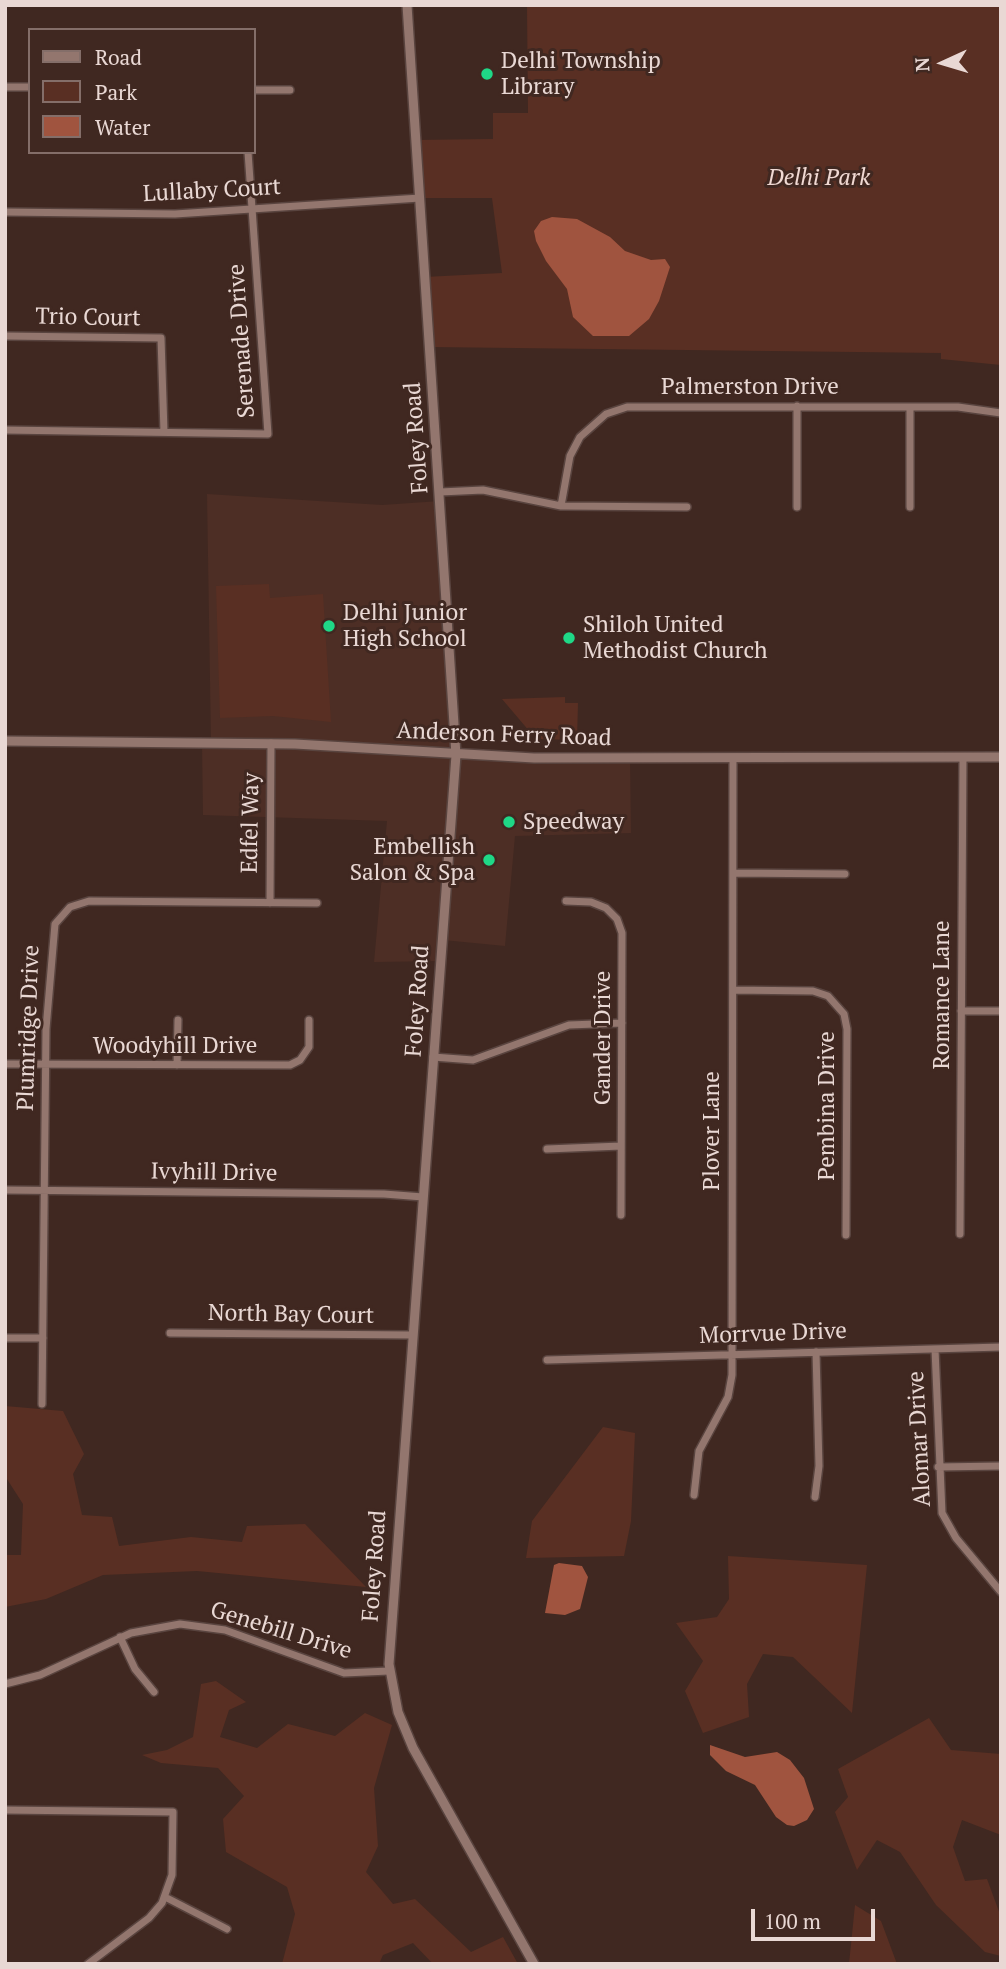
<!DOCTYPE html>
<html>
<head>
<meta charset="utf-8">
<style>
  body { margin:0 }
  #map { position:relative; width:1006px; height:1969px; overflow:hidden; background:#402821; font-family:"PT Serif",serif }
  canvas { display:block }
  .frame { position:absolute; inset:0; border:7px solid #e9d8d4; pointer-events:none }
  .legend { position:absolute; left:28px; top:28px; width:228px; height:126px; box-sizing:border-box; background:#402821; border:2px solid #846e69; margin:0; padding:9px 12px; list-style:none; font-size:21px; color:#e9d8d4 }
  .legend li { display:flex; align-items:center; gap:14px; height:35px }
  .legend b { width:35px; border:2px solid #846e69 }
  .north { position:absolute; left:908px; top:28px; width:70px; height:70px; -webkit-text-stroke:5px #402821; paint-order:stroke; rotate:266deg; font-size:19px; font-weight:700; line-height:28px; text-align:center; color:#e9d8d4 }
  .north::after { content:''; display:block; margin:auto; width:24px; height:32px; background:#e9d8d4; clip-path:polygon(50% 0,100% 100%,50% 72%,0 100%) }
  .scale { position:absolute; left:751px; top:1909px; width:124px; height:32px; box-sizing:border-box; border:4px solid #e9d8d4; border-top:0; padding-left:9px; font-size:21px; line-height:24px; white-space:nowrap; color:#e9d8d4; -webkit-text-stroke:5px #402821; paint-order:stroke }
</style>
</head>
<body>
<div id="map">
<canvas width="1006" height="1969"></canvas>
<div class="frame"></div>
<ul class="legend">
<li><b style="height:9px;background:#93766e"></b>Road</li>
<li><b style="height:19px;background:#592f23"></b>Park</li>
<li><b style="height:19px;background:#a0543f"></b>Water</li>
</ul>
<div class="north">N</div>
<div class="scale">100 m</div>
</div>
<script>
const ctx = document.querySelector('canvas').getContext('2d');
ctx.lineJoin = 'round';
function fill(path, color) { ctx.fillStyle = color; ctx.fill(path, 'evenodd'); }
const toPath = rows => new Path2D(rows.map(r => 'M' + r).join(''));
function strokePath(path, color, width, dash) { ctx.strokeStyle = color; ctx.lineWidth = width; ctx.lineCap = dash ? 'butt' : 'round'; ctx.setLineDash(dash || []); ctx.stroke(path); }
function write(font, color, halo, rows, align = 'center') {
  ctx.font = font + ' "PT Serif",serif'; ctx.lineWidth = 6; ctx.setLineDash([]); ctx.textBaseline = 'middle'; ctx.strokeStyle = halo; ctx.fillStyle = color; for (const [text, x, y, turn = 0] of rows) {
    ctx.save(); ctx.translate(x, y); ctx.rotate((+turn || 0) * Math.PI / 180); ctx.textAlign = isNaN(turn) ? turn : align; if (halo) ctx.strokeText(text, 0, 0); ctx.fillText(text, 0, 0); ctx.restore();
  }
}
const built = toPath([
  [207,494,382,505,440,501,457,755,630,758,631,833,515,836,505,946,443,940,441,961,374,962,387,821,203,815,202,743,211,742]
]);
const green = toPath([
  [527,5,1001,5,1001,365,941,359,941,353,430,347,425,277,502,273,492,198,420,198,416,140,493,139,493,113,528,113],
  [269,584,270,598,323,594,331,722,273,716,220,718,216,586],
  [565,697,565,703,578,703,577,740,536,739,502,699],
  [5,1406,63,1411,84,1454,73,1474,82,1515,112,1517,119,1546,191,1537,242,1542,247,1526,305,1524,366,1587,197,1571,103,1575,46,1599,5,1607,5,1555,21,1555,23,1504,5,1476],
  [603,1427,635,1433,631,1521,624,1556,526,1558,532,1521],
  [728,1556,867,1565,852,1713,793,1657,763,1654,747,1684,749,1717,703,1733,685,1691,703,1661,676,1623,717,1617,729,1599],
  [216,1681,246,1702,229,1710,220,1737,257,1748,288,1724,335,1736,365,1713,392,1725,374,1788,378,1846,366,1872,393,1904,415,1899,471,1952,503,1937,518,1964,433,1964,413,1943,383,1955,379,1964,282,1964,295,1914,287,1887,226,1852,223,1819,244,1796,218,1768,161,1763,142,1755,167,1750,193,1737,201,1684],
  [929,1718,951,1750,1001,1754,1001,1835,962,1820,953,1847,965,1881,987,1879,1001,1917,1001,1956,985,1952,936,1905,900,1852,877,1840,857,1870,835,1812,848,1797,838,1769],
  [855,1905,881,1921,897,1964,849,1964]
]);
const water = toPath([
  [552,217,577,219,610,237,625,251,651,260,665,259,670,267,659,301,649,319,629,336,593,336,573,317,567,289,546,261,536,241,534,231,541,221],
  [559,1563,582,1566,588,1577,580,1609,565,1615,545,1613,554,1565],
  [710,1745,745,1757,777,1752,790,1760,804,1778,814,1809,807,1820,794,1826,787,1825,776,1817,755,1785,726,1771,710,1755]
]);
const minor = toPath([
  [5,87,30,87],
  [254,90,290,90],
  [5,212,175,214,420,198],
  [5,336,161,338,164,432],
  [5,430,268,434,248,152],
  [440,492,483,490,561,506,687,507],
  [561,506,570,456,580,437,606,414,627,407,958,407,1001,413],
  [797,507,797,406],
  [910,507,910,407],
  [733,873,845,874],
  [566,901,591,902,606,908,617,919,622,933,621,1215],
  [270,903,271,743],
  [733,990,813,991,828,996,844,1014,847,1029,846,1235],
  [961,1011,1001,1011],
  [433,1057,473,1060,569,1025,622,1023],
  [5,1064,290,1065,300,1060,309,1047,309,1020],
  [177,1065,178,1020],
  [547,1149,621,1146],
  [5,1190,384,1194,423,1197],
  [960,1234,963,757],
  [170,1333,412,1335],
  [5,1338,43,1338],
  [935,1349,942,1513,956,1538,1001,1592],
  [547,1360,1001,1347],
  [42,1404,46,1029,55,924,70,907,89,901,317,903],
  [938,1467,1001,1466],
  [694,1495,699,1451,728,1397,732,1375,733,759],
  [815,1497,819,1466,816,1352],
  [120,1637,135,1669,154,1692],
  [5,1684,40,1675,131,1633,180,1624,225,1630,344,1673,389,1671],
  [5,1810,173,1812,172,1875,162,1903,149,1918,88,1964],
  [165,1897,227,1929]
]);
const tertiary = toPath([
  [407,5,456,755,389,1664,398,1712,413,1748,534,1964],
  [5,741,295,744,534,758,1001,757]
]);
const markers = [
  [487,74,7,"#1fd887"],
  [329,626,7,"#1fd887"],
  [569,638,7,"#1fd887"],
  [509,822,7,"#1fd887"],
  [489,860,7,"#1fd887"]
];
const poiNames = [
  ["Delhi Township",501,61],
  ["Library",501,87],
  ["Delhi Junior",343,613],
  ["High School",343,639],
  ["Shiloh United",583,625],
  ["Methodist Church",583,651],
  ["Speedway",523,822],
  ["Embellish",475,847,"right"],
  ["Salon & Spa",475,873,"right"]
];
const parkNames = [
  ["Delhi Park",819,178]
];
const streetNames = [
  ["Lullaby Court",212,191,-3],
  ["Trio Court",88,318,1],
  ["Serenade Drive",242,341,-94],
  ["Palmerston Drive",750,387],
  ["Foley Road",417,438,-94],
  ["Anderson Ferry Road",504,735,2],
  ["Edfel Way",251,823,-89],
  ["Romance Lane",942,995,-90],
  ["Foley Road",418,1001,-86],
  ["Plumridge Drive",29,1028,-88],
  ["Gander Drive",603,1038,-90],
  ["Woodyhill Drive",175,1046],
  ["Pembina Drive",827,1106,-90],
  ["Plover Lane",712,1131,-90],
  ["Ivyhill Drive",214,1173,1],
  ["North Bay Court",291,1315,1],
  ["Morrvue Drive",773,1334,-2],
  ["Alomar Drive",920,1439,-93],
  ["Foley Road",375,1566,-86],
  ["Genebill Drive",281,1631,17]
];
fill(built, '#4d2e25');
fill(green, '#592f23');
fill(water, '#a0543f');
strokePath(minor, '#59443f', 10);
strokePath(tertiary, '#59443f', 12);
strokePath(minor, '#93766e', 7);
strokePath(tertiary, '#93766e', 9);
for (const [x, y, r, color] of markers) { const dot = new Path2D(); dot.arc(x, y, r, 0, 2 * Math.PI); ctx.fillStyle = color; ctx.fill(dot); strokePath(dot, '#402821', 2.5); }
write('23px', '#e9d8d4', '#402821', poiNames, 'left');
write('italic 23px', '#f0d9d3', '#402821', parkNames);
write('23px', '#e9d8d4', '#402821', streetNames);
</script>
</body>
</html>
